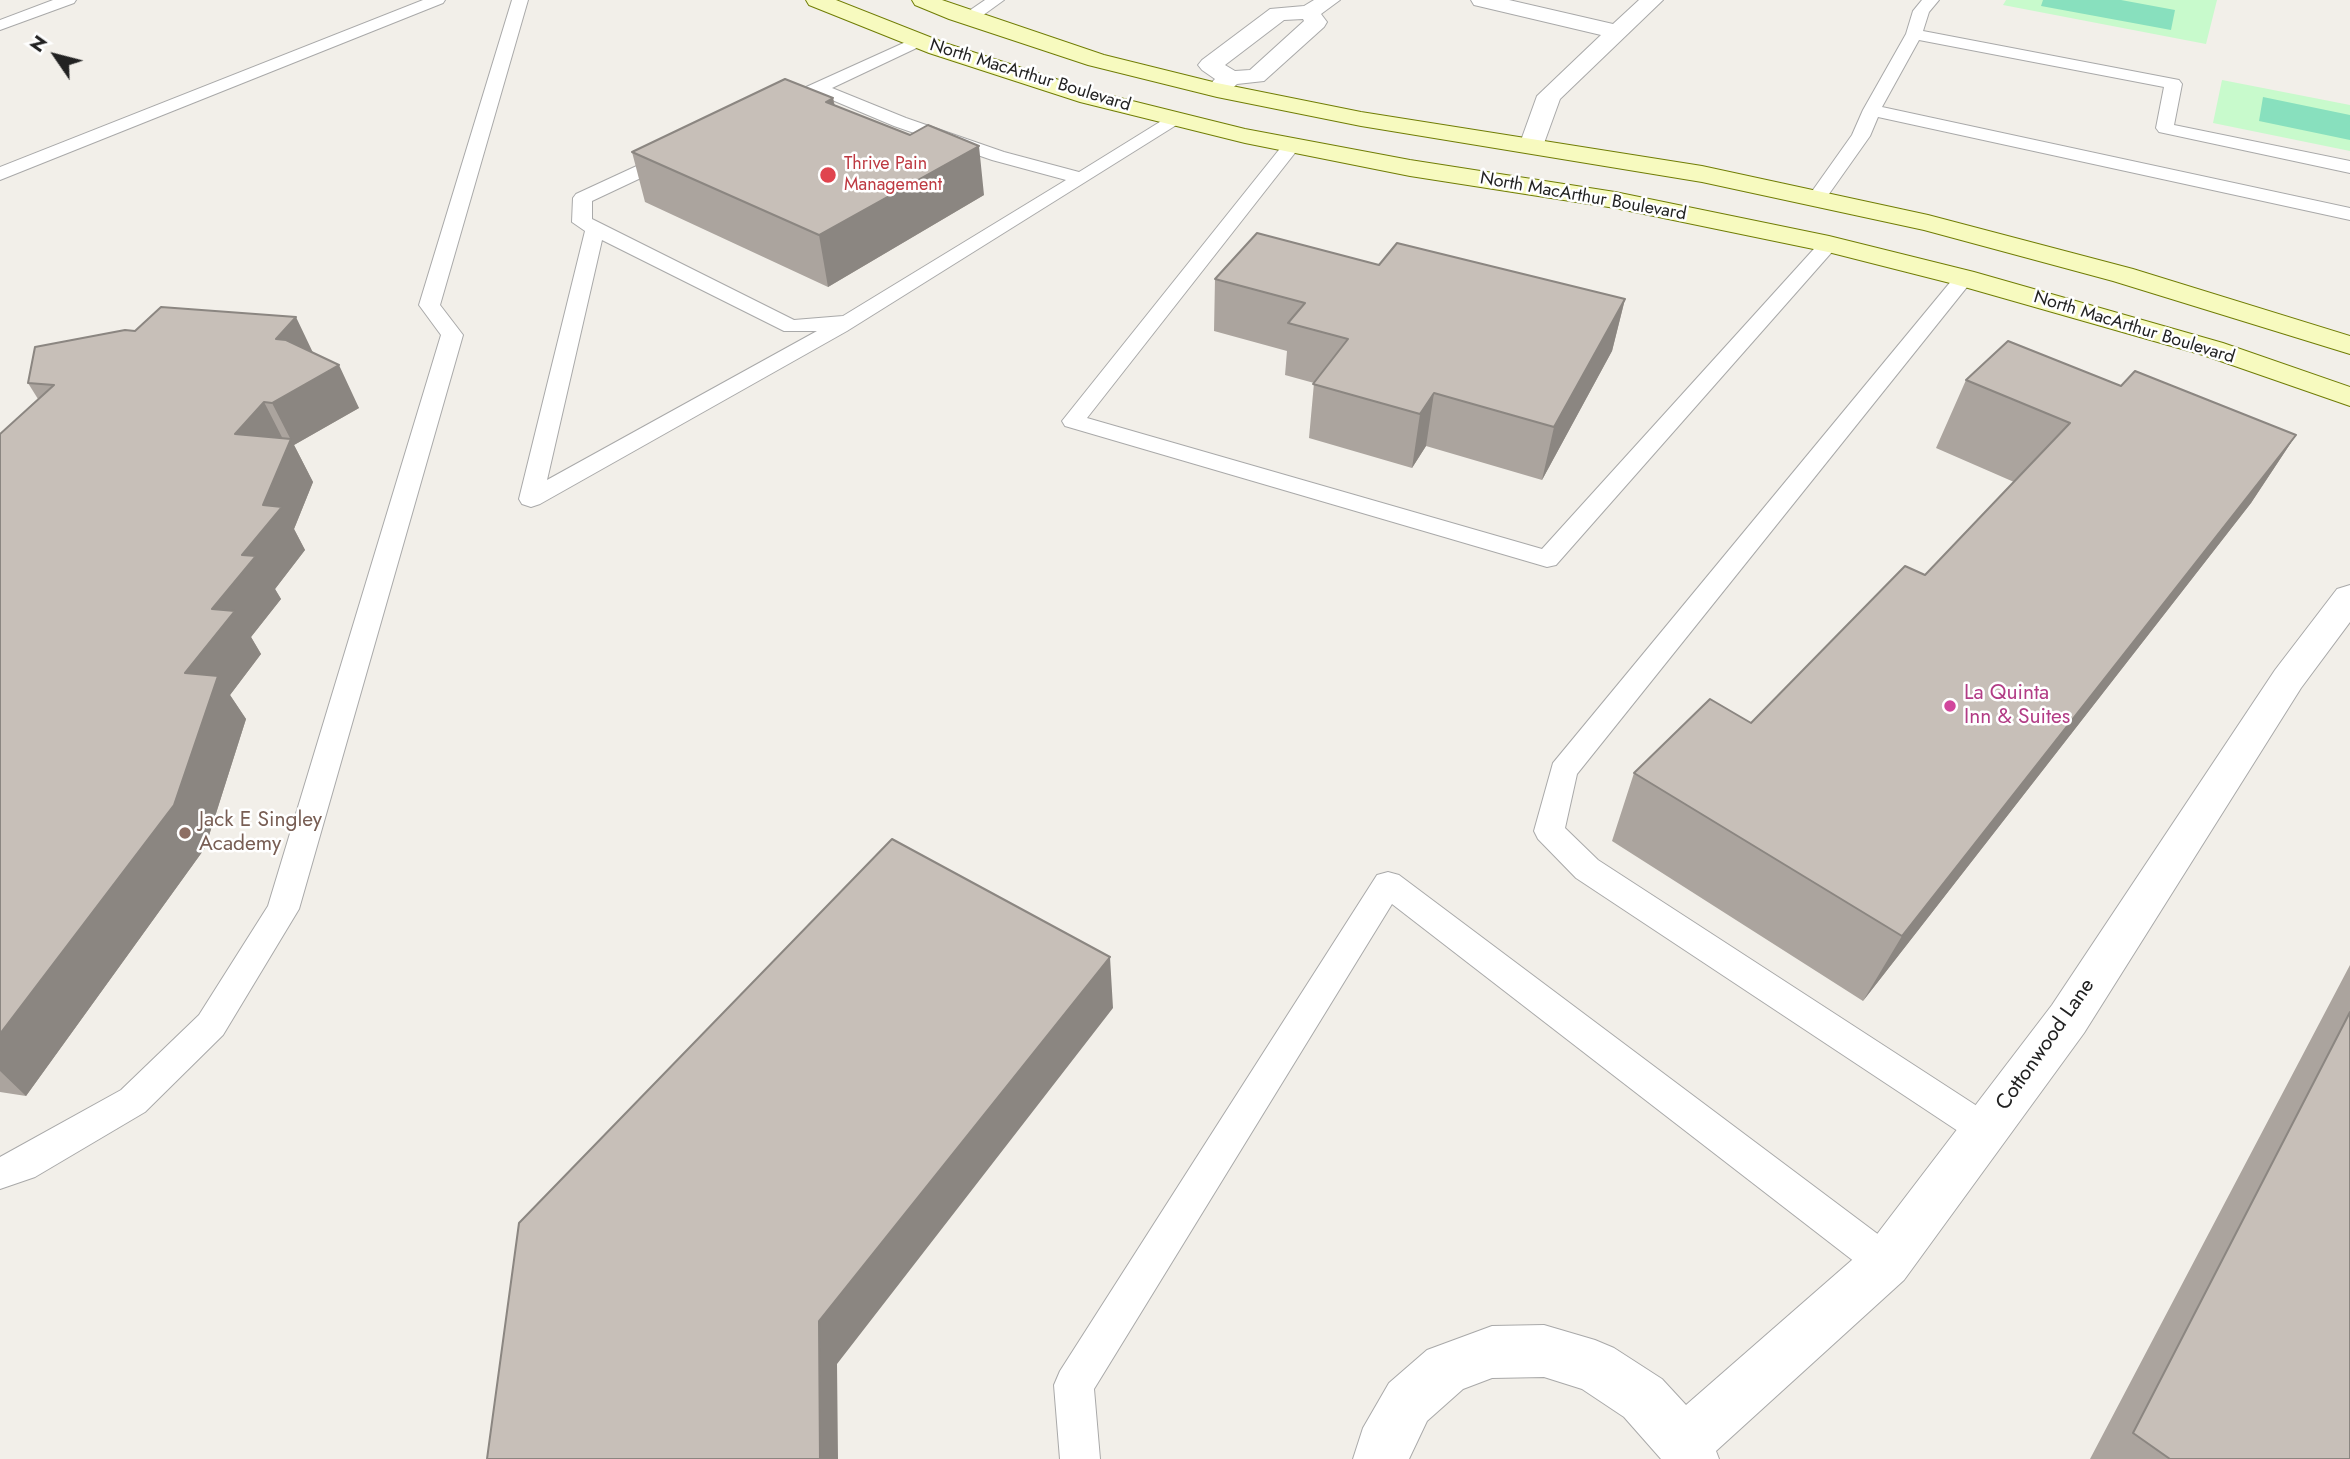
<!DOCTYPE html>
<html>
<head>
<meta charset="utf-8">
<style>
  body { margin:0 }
  #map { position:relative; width:2350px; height:1459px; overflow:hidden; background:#f2efe9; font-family:Jost,sans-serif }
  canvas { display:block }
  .north { position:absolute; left:21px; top:21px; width:70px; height:70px; -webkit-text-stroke:5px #fff; paint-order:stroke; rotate:305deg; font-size:19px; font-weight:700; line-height:28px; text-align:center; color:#222 }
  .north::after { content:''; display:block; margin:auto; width:24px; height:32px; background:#222; clip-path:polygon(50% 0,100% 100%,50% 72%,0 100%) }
</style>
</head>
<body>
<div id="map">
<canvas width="2350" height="1459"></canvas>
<div class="north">N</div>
</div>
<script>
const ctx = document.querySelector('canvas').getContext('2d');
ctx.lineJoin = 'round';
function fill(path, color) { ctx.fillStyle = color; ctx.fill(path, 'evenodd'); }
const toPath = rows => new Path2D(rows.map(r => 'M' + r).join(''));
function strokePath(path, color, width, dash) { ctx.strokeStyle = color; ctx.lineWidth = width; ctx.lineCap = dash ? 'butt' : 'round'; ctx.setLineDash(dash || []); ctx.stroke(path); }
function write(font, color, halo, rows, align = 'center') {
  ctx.font = font + ' Jost,sans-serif'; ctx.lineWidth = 5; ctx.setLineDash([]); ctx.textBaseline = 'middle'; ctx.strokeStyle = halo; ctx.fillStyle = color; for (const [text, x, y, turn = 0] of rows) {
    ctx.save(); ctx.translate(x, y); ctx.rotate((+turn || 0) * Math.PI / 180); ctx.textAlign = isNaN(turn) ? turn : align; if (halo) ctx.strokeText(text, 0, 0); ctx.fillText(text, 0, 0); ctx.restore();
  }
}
const park = toPath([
  [2006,0,2217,0,2206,44,2003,5],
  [2222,80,2350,105,2350,151,2213,123]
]);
const pitch = toPath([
  [2043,0,2121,0,2175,10,2171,30,2041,6],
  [2263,97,2350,115,2350,140,2259,121]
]);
const lane = toPath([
  [53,0,76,0,74,3,0,30,0,20,53,0],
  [423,0,445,0,443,3,0,180,0,167,423,0],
  [512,0,528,0,440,305,463,335,299,909,223,1035,145,1112,35,1177,0,1189,0,1157,121,1090,199,1015,268,906,441,335,419,305,512,0],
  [985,0,1004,0,975,21,963,21,961,18,963,15,985,0],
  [1922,0,1939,0,1929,12,1923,31,2179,80,2182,84,2174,125,2350,161,2350,173,2159,132,2156,128,2164,87,1919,40,1882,107,2350,208,2350,220,1878,117,1870,136,1824,201,1810,201,1808,197,1852,135,1863,110,1906,34,1913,11,1922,0],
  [919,36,927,41,925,44,832,88,906,118,1004,152,1079,172,1171,115,1183,115,1186,119,847,331,540,504,531,507,522,504,519,499,585,231,572,222,573,198,576,194,667,152,679,152,682,156,679,160,592,201,592,219,794,320,843,316,1066,180,992,160,894,126,818,94,779,111,770,106,773,102,919,36],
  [602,240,784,331,817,331,547,480,602,240],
  [1292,140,1298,141,1301,145,1298,149,1087,418,1542,549,1822,240,1836,240,1839,244,1556,565,1547,567,1065,426,1062,421,1286,141,1292,140],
  [1964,272,1971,274,1974,278,1971,282,1577,774,1565,828,1598,860,1997,1119,2002,1130,1997,1141,1985,1146,1973,1141,1576,878,1538,839,1534,831,1553,763,1957,274,1964,272],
  [1388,872,1399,875,1899,1250,1905,1263,1899,1276,1886,1281,1873,1276,1392,904,1094,1389,1100,1459,1060,1459,1054,1385,1060,1371,1377,875,1388,872]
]);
const street = toPath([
  [1314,0,1340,0,1321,14,1327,22,1324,27,1264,81,1237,84,1225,95,1209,95,1205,90,1215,79,1202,70,1198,65,1202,60,1270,9,1304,6,1314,0],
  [1303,19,1304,21,1250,70,1235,71,1225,65,1284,20,1303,19],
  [1471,0,1509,0,1613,24,1639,0,1663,0,1560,99,1543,146,1540,151,1531,153,1522,151,1519,146,1537,96,1601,35,1474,5,1471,0],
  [2350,585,2350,622,2301,688,2084,1033,1904,1280,1716,1451,1719,1459,1661,1459,1624,1417,1582,1389,1544,1377,1492,1378,1463,1389,1427,1421,1409,1459,1353,1459,1363,1428,1389,1383,1427,1350,1492,1326,1544,1325,1595,1340,1614,1348,1662,1379,1686,1405,1868,1246,2052,1005,2275,670,2337,589,2350,585]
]);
const secondary = toPath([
  [806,0,836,0,945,43,1096,92,1245,129,1410,160,1615,192,1829,236,1974,272,2223,343,2350,387,2350,406,2203,355,1954,284,1828,252,1615,208,1410,176,1245,143,1080,102,929,53,809,5,806,0],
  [912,0,942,0,1104,55,1217,83,1361,112,1702,166,1928,215,2133,269,2350,336,2350,354,2113,281,1924,230,1702,182,1361,126,1217,97,1088,65,949,19,915,5,912,0]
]);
const wall = toPath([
  [833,98,835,106,984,195,828,287,645,202,632,152],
  [1379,265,1625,299,1612,351,1542,480,1426,446,1412,468,1309,438,1314,383,1285,375,1287,351,1214,331,1215,279],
  [313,353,359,408,294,445,313,482,294,529,305,550,275,589,281,599,251,637,261,654,230,695,246,719,205,848,26,1096,0,1092,0,434,38,399,28,383],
  [1966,380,2121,386,2296,435,2251,503,1863,1001,1612,841,1634,773,1751,723,1925,575,2014,482,1936,448],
  [2350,965,2350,1459,2090,1459]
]);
const shadedWall = toPath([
  [833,98,841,147,826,102],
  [979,146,984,195,828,287,819,235],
  [1625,299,1612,351,1542,480,1554,427],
  [296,317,316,359,276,339],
  [339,365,359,408,294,445,313,482,294,529,305,550,275,589,281,599,251,637,261,654,230,695,246,719,205,848,26,1096,0,1071,0,1034,185,673,212,609,242,555,291,440,272,403],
  [1434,393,1426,446,1412,468,1420,414],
  [264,402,286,445,235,434],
  [2296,435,2251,503,1863,1001,1902,936],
  [1110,957,1113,1008,837,1364,838,1459,820,1459,819,1321]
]);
const building = toPath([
  [785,79,833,98,826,102,910,135,928,125,979,146,819,235,632,152,785,79],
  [1257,233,1379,265,1397,243,1625,299,1554,427,1434,393,1420,414,1313,384,1348,339,1288,323,1305,303,1215,279,1257,233],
  [161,307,296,317,276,339,286,340,339,365,272,403,264,402,235,434,291,439,263,505,282,507,242,555,256,556,212,609,235,611,185,673,218,676,174,805,0,1034,0,434,54,385,28,383,35,347,125,330,135,331,161,307],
  [2008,341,2121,386,2135,371,2296,435,1902,936,1634,773,1710,699,1751,723,1905,566,1925,575,2070,423,1966,380,2008,341],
  [892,839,1110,957,819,1321,820,1459,487,1459,519,1223,892,839],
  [2350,1012,2350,1459,2170,1459,2133,1433,2350,1012]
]);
const markers = [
  [828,175,9,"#e0444e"],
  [1950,706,7,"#d1479c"],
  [185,833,7,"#8d6e63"]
];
const farStreetnames = [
  ["North MacArthur Boulevard",1030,76,17],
  ["North MacArthur Boulevard",1583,197,10],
  ["North MacArthur Boulevard",2134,328,17]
];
const farHealthnames = [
  ["Thrive Pain",844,165],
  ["Management",844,186]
];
const hotelNames = [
  ["La Quinta",1964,694],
  ["Inn & Suites",1964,718]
];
const educationNames = [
  ["Jack E Singley",199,821],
  ["Academy",199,845]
];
const streetNames = [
  ["Cottonwood Lane",2046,1045,-55]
];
fill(park, '#c8facc');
fill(pitch, '#88e0be');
strokePath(lane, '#a9a9a9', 2);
strokePath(street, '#a9a9a9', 2);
strokePath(secondary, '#707d05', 2);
fill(lane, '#fff');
fill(street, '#fff');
fill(secondary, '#f7fabf');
fill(wall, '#aba49e');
fill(shadedWall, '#8b8681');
fill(building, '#c7bfb8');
strokePath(building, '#8b8681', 2);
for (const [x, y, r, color] of markers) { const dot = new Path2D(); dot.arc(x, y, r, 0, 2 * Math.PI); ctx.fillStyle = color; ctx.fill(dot); strokePath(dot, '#fff', 2.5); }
write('18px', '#222', '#fff', farStreetnames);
write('18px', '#be3a42', '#fff', farHealthnames, 'left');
write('21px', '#b23c85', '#fff', hotelNames, 'left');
write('21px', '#785e54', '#fff', educationNames, 'left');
write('21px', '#222', '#fff', streetNames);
</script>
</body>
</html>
